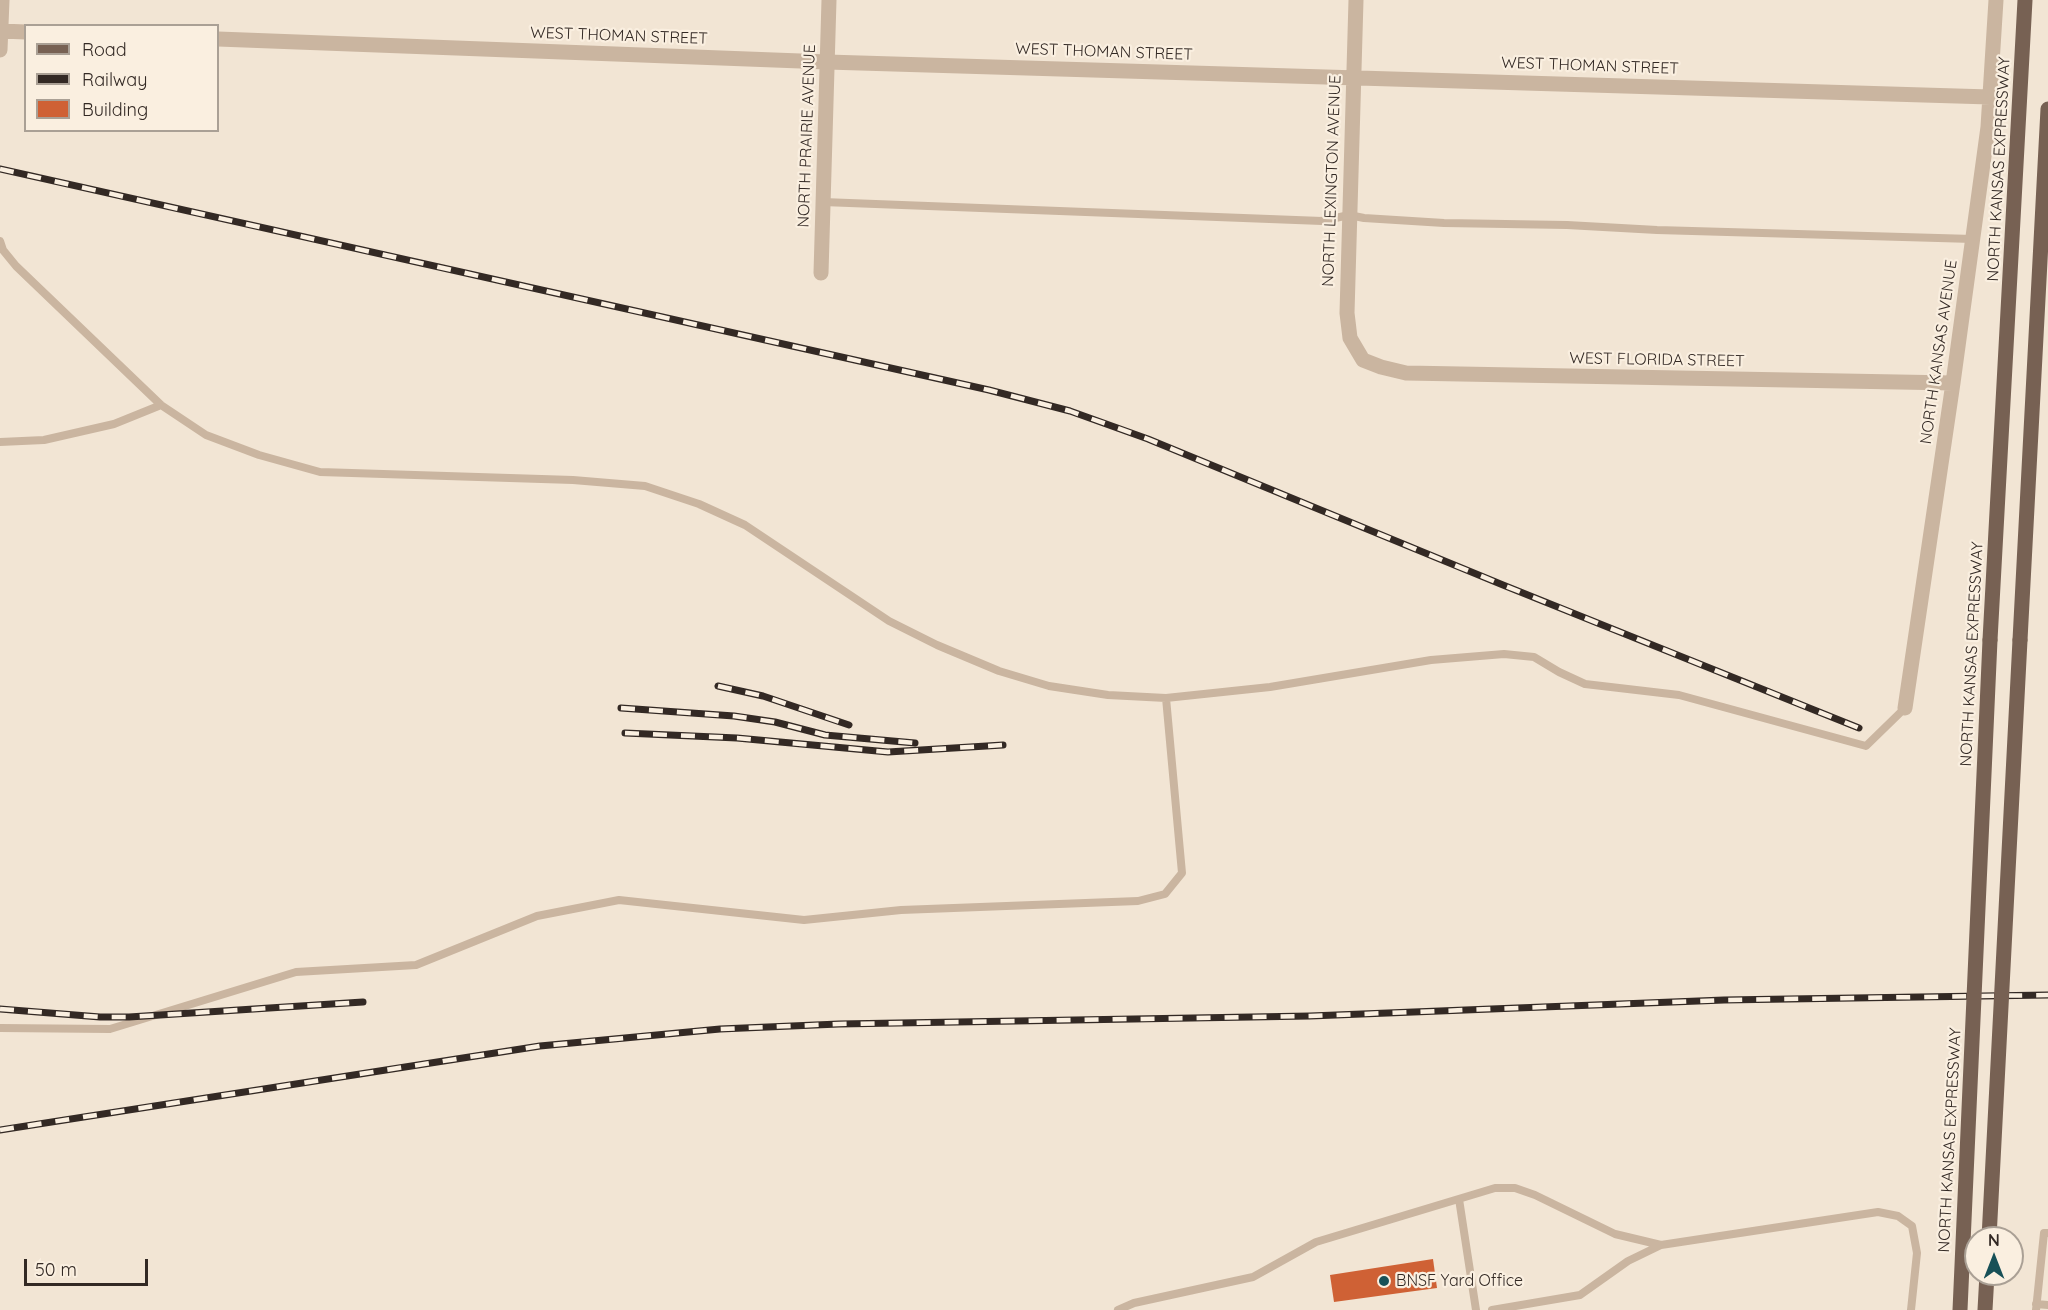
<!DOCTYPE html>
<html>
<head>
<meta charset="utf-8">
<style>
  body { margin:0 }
  #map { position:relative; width:2048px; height:1310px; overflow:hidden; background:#f2e5d4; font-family:Quicksand,sans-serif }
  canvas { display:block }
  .legend { position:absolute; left:24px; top:24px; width:195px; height:108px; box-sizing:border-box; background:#faefe0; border:2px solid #aaa095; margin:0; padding:8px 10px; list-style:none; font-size:18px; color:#332924 }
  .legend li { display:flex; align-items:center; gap:12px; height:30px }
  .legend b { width:30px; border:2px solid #aaa095 }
  .north { position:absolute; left:1964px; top:1226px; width:60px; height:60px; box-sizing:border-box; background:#faefe0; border:2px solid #aaa095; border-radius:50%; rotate:0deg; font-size:16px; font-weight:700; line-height:24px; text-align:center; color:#332924 }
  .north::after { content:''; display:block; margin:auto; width:21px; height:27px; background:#175057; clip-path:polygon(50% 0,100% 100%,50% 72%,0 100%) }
  .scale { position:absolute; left:24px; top:1259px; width:124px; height:27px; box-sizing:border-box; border:3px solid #332924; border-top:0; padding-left:8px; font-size:18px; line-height:21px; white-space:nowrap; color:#332924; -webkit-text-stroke:4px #faefe0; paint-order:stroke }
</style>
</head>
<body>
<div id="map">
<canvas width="2048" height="1310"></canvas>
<ul class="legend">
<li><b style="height:8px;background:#776153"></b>Road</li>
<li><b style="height:8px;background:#332924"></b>Railway</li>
<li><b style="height:16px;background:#cf6135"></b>Building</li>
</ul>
<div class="north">N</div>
<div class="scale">50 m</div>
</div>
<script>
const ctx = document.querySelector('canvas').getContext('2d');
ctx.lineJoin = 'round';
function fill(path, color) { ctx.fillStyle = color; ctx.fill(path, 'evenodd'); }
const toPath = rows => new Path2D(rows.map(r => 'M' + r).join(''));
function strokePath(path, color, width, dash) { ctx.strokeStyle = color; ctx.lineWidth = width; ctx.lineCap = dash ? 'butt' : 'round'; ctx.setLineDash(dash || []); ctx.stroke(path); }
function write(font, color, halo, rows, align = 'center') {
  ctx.font = font + ' Quicksand,sans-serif'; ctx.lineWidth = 4.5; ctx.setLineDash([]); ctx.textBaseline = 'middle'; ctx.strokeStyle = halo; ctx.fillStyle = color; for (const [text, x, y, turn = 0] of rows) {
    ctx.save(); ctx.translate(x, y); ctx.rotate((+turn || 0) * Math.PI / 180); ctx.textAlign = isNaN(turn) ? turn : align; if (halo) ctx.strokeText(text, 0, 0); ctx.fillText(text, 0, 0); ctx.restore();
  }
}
const building = toPath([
  [1433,1259,1437,1288,1334,1302,1330,1275]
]);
const service = toPath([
  [823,202,1322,221,1349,215,1364,218,1444,223,1567,225,1657,230,1973,239],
  [0,241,3,250,16,266,161,405,206,435,259,455,320,472,573,480,645,486,699,504,745,525,889,621,937,645,999,671,1049,686,1108,695,1166,698,1270,687,1431,660,1504,654,1534,657,1559,672,1585,684,1679,695,1866,746,1905,708],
  [0,442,44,440,114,424,161,405],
  [0,1028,110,1029,296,972,416,965,537,916,619,900,804,920,901,910,1138,901,1165,894,1182,873,1166,698],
  [1459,1199,1476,1310],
  [2036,1304,2048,1305],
  [1118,1310,1134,1303,1253,1277,1316,1242,1495,1188,1515,1188,1535,1195,1615,1234,1661,1245],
  [1492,1310,1580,1295,1628,1261,1661,1245,1878,1212,1898,1216,1912,1226,1917,1253,1911,1310],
  [2036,1310,2044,1233,2048,1233]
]);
const minor = toPath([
  [1356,0,1347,313,1350,338,1363,360,1381,367,1406,373,1953,383],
  [1,31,26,32],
  [218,39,827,62,1990,97],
  [0,50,2,0],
  [821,273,829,0],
  [1905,708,1953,383,1988,127,1996,0]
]);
const primary = toPath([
  [1990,640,2025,0],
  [2020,640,2048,109],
  [1985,1310,1987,1274]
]);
const rail = toPath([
  [0,169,989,390,1070,411,1148,439,1503,585,1859,728],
  [718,686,763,696,849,725],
  [621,708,734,716,775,722,825,735,915,743],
  [625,733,737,738,888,752,1003,745],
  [0,1009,100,1017,129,1017,363,1002],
  [0,1130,540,1046,720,1029,839,1024,1310,1016,1724,1000,2048,995]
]);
const primaryBridge = toPath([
  [1989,1238,2020,640],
  [1960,1310,1990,640]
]);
const markers = [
  [1384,1281,6,"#175057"]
];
const streetNames = [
  ["WEST THOMAN STREET",619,36,2],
  ["WEST THOMAN STREET",1104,52,2],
  ["WEST THOMAN STREET",1590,66,2],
  ["NORTH PRAIRIE AVENUE",807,136,-88],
  ["NORTH KANSAS EXPRESSWAY",1999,169,-87],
  ["NORTH LEXINGTON AVENUE",1332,181,-88],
  ["NORTH KANSAS AVENUE",1939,352,-82],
  ["WEST FLORIDA STREET",1657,360,1],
  ["NORTH KANSAS EXPRESSWAY",1972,654,-87],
  ["NORTH KANSAS EXPRESSWAY",1950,1140,-87]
];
const poiNames = [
  ["BNSF Yard Office",1396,1281]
];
fill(building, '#cf6135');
strokePath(service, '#cab5a0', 8);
strokePath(minor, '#cab5a0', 15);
strokePath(primary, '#776153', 15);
strokePath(rail, '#332924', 7);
strokePath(rail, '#faefe0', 4.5, [14]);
strokePath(primaryBridge, '#776153', 15);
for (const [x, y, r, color] of markers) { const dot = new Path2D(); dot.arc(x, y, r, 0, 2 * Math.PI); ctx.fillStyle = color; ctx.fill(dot); strokePath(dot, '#faefe0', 2); }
write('16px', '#332924', '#faefe0', streetNames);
write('16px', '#332924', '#faefe0', poiNames, 'left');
</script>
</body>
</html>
